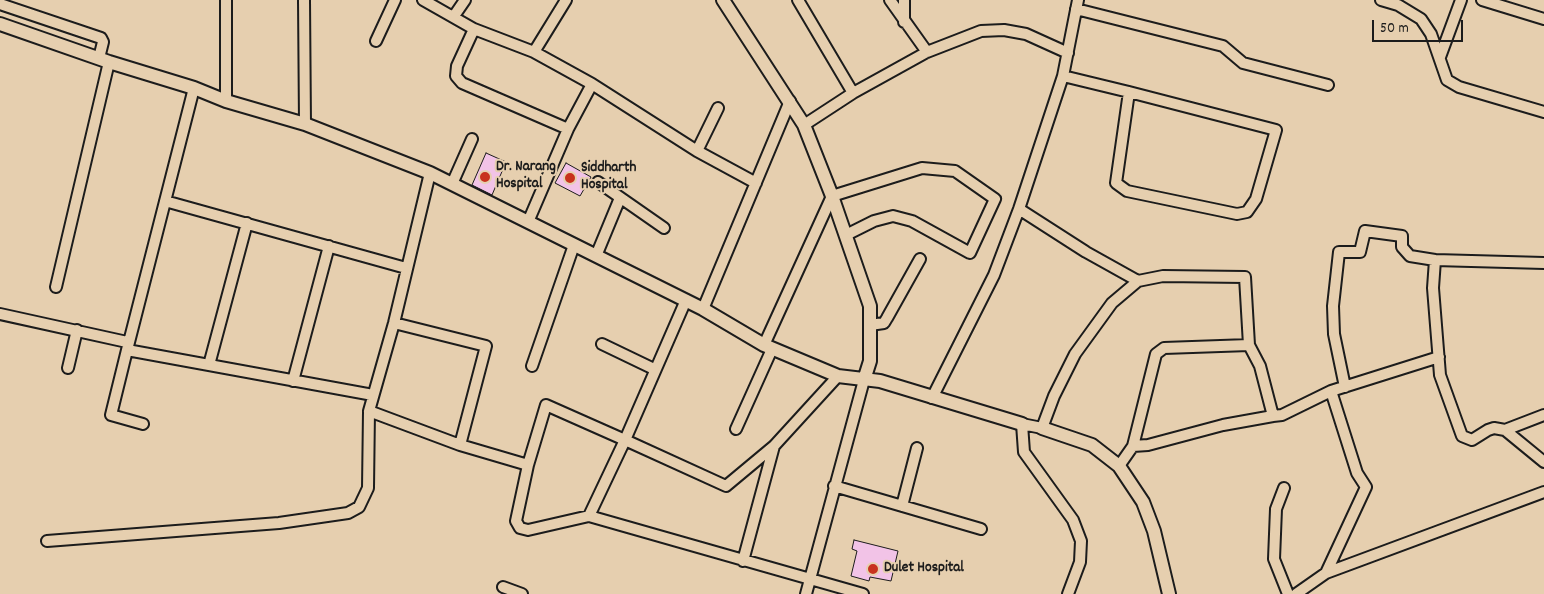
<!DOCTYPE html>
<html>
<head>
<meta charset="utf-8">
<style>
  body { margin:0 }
  #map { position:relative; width:1544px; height:594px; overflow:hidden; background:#e6cfaf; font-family:Dekko,sans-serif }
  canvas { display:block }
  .scale { position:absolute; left:1372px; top:20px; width:91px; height:22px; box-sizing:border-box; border:2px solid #1c1c1c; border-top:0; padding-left:6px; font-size:15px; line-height:18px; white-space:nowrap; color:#1c1c1c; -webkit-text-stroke:4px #e6cfaf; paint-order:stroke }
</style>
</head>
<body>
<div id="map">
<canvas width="1544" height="594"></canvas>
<div class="scale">50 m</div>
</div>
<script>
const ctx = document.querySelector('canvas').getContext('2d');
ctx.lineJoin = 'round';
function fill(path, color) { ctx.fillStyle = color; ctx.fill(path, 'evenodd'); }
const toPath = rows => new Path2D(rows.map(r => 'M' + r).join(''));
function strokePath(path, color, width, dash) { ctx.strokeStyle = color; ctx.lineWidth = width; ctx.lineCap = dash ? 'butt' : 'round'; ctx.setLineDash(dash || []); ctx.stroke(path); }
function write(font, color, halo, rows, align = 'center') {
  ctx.font = font + ' Dekko,sans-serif'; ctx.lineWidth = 4; ctx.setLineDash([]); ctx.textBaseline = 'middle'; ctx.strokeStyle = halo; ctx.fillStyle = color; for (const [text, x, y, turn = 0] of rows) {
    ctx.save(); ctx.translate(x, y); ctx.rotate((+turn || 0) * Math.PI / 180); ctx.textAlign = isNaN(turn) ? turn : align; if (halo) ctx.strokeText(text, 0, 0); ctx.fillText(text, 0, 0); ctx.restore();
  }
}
const building = toPath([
  [486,153,506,162,492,195,472,185,486,153],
  [566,163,591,177,580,196,555,183,566,163],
  [854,540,898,551,891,581,870,577,869,581,851,576,857,551,852,549,854,540]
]);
const minor = toPath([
  [226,0,226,101],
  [304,0,305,124],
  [423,0,474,29,534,52,592,84,697,151,756,183],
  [798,0,853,93],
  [890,0,927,52],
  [1381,0,1398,5,1421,19,1431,34,1447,80,1459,87,1544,112],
  [1482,0,1544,19],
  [0,4,101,38,103,42,99,58],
  [1076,9,1223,46,1243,63,1328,85],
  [454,16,465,0],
  [904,22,904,0],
  [474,29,457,66,456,76,462,83,568,129,592,84],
  [376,41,395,0],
  [534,52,566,0],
  [1440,57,1461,0],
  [1063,76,1129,92,1276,130,1256,199,1247,212,1237,214,1127,191,1116,183,1129,92],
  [804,125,853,93,927,52,981,31,1004,30,1026,34,1068,53],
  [697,151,718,108],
  [430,173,394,323,369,411,460,445,528,465],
  [598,182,664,228],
  [452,184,472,139],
  [165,201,406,268],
  [1019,209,1086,252,1138,281],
  [528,222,568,129],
  [596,256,620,198],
  [1544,263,1435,260,1433,288,1440,375,1462,436,1472,440,1488,430,1494,428,1505,430,1544,462],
  [56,287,109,62],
  [686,300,625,440,589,516,528,530,520,528,516,521,528,465,546,405,625,440,726,486,774,446,838,376],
  [703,309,790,101],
  [0,314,127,342],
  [394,323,486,346,460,445],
  [870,325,884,323,887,318,920,259],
  [602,344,654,369],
  [764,345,832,196,922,168,955,171,995,199,970,253,912,221,893,216,874,221,846,235],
  [127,350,194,88],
  [209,365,247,223],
  [532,366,574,245],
  [68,368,77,330],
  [293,381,329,246],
  [1345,387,1334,334,1333,306,1339,252,1360,252,1365,231,1402,236,1402,247,1410,256,1435,260],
  [1331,391,1357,473,1366,487,1326,573,1544,492],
  [932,398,994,275,1019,209,1063,76,1078,0],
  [143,424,111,415,127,350,373,395],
  [736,429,772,349],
  [1505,430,1544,415],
  [1133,446,1148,445,1223,425,1273,416],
  [1119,466,1133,446,1156,354,1164,348,1249,345],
  [834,486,981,529],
  [1284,488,1276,509,1274,559,1288,594],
  [902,506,917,448],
  [589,516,863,594],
  [47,541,279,523,348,513,359,507,368,488,369,411],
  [743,561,774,446],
  [503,587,522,594],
  [806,594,864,380],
  [1068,594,1080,562,1081,541,1073,520,1024,452,1022,424,1042,428,1054,396,1075,354,1112,303,1138,281,1163,276,1245,277,1249,345,1260,366,1273,416,1282,415,1331,391,1439,357],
  [1296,594,1326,573]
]);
const tertiary = toPath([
  [723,0,804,125,832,196,870,306,870,361,864,380],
  [0,24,109,62,194,88,226,101,305,124,430,173,703,309,764,345,838,376,880,381,1022,424],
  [1042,428,1092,445,1119,466,1143,502,1154,531,1169,594]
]);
const markers = [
  [485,177,6,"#c8321e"],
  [570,178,6,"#c8321e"],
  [873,569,6,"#c8321e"]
];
const poiNames = [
  ["Dr. Narang",496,168],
  ["Hospital",496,185],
  ["Siddharth",581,169],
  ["Hospital",581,186],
  ["Dulet Hospital",884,569]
];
fill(building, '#f2c3e7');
strokePath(building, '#1c1c1c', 1);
strokePath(minor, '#1c1c1c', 14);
strokePath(tertiary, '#1c1c1c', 16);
strokePath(minor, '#e6cfaf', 10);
strokePath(tertiary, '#e6cfaf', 12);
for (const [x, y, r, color] of markers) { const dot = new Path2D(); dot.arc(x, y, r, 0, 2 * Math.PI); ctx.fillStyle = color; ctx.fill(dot); strokePath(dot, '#e6cfaf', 2); }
write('bold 15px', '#1c1c1c', '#e6cfaf', poiNames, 'left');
</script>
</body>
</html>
